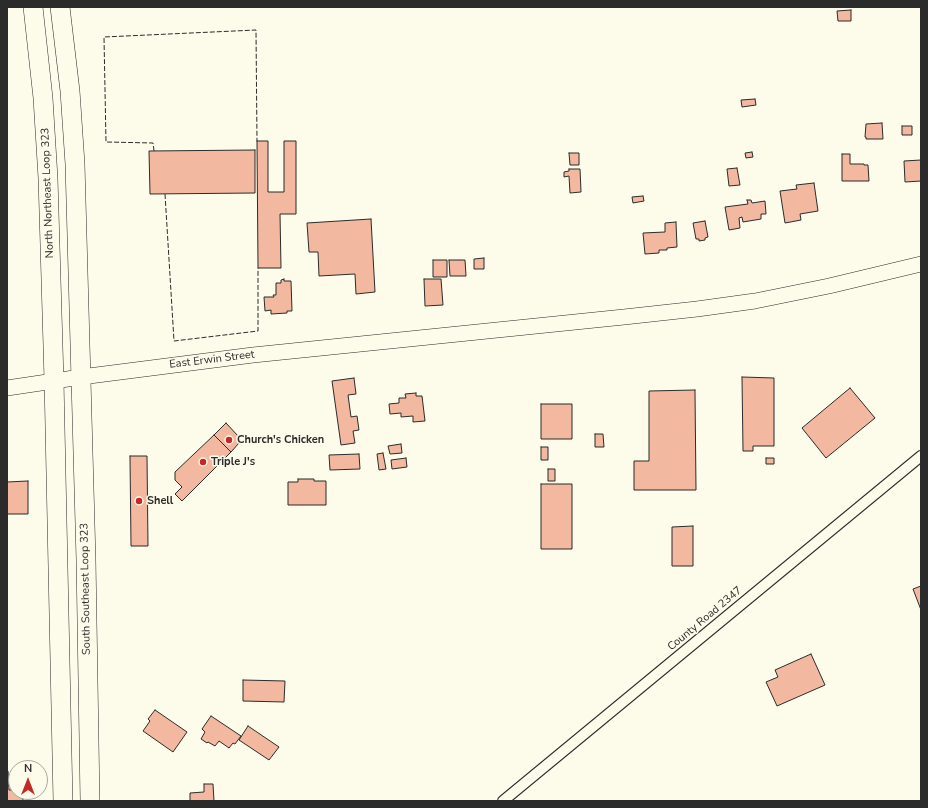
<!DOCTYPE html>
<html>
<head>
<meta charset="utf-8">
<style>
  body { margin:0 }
  #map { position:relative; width:928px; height:808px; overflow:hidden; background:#fdfbea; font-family:"Nunito Sans",sans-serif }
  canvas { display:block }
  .frame { position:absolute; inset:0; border:8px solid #2b2b2b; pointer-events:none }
  .north { position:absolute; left:8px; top:760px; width:40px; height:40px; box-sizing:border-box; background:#fdfbea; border:1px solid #a9a89e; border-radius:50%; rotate:0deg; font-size:11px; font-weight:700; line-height:16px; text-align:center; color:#2b2b2b }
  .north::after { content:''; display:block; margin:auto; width:14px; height:18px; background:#c62828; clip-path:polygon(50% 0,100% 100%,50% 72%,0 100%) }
</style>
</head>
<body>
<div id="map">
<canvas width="928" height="808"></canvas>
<div class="frame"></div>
<div class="north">N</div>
</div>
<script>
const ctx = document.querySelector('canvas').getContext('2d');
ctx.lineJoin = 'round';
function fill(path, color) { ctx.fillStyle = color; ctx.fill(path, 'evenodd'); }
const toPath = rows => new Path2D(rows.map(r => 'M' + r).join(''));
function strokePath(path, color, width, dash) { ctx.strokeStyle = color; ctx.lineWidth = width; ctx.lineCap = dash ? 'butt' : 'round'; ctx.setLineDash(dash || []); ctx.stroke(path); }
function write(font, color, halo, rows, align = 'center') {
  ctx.font = font + ' "Nunito Sans",sans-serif'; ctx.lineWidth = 3; ctx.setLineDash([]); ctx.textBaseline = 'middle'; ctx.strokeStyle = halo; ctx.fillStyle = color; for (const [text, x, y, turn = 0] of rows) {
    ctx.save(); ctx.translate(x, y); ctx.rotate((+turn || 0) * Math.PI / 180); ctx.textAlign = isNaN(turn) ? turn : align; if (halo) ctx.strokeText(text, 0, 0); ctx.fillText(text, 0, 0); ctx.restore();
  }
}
const building = toPath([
  [851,10,851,21,838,21,837,11,851,10],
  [755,99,756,105,742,107,741,100,755,99],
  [882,123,883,139,866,139,866,137,865,137,866,124,882,123],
  [902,126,912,126,912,135,902,135,902,126],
  [257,141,268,141,268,192,284,192,284,141,296,141,296,214,280,214,281,268,258,268,257,141],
  [255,150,255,193,150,194,149,151,255,150],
  [752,152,753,157,746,158,745,153,752,152],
  [569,153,579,153,579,165,570,165,569,153],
  [842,154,850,154,850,164,864,164,864,165,868,165,869,181,842,181,842,154],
  [921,160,921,181,905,182,904,161,921,160],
  [737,168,740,185,729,186,727,169,737,168],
  [569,169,580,169,581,192,570,193,569,176,564,177,564,172,569,171,569,169],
  [814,183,818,211,800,214,801,220,785,223,780,191,797,189,796,185,814,183],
  [643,196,644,201,633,203,632,197,643,196],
  [747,200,751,200,752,203,765,201,766,214,761,214,761,219,743,222,742,217,739,218,740,228,729,230,725,207,748,204,747,200],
  [371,219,375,292,356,294,355,274,319,276,318,252,309,252,307,223,371,219],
  [705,221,708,237,705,238,705,240,699,241,699,239,696,239,693,223,705,221],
  [676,222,677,247,667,248,667,250,659,250,659,253,645,254,643,233,665,232,665,223,676,222],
  [484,258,484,269,474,269,474,259,484,258],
  [433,260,447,260,447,277,433,277,433,260],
  [449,260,465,260,466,276,450,276,449,260],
  [284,279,284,281,291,281,292,311,287,311,287,313,271,314,271,310,265,311,264,297,274,297,273,295,276,295,276,283,281,283,281,280,284,279],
  [424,279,441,279,443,305,425,306,424,279],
  [742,377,774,378,774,446,753,446,753,451,743,451,742,377],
  [354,378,356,394,348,395,351,417,357,416,359,430,353,431,355,443,341,445,332,381,354,378],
  [850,388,875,418,826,458,802,428,850,388],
  [695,390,696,490,634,490,634,461,649,461,649,391,695,390],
  [416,393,416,396,422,396,425,421,413,422,413,416,401,417,401,413,390,414,389,404,399,403,399,398,406,398,405,394,416,393],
  [541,404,572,404,572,439,541,439,541,404],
  [226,423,239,437,239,443,231,452,214,435,226,423],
  [595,434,603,434,604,447,595,447,595,434],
  [214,435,231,452,182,501,175,494,182,487,175,480,175,472,214,435],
  [401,444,402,453,390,454,388,446,401,444],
  [541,447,548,447,548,460,541,460,541,447],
  [383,453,386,469,379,470,377,454,383,453],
  [359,454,360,469,330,470,329,455,359,454],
  [130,456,147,456,148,546,131,546,130,456],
  [406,458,407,467,392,469,391,460,406,458],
  [766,458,774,458,774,464,766,464,766,458],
  [548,469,555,469,555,481,548,481,548,469],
  [298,479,314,479,314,481,326,481,326,505,288,505,288,482,298,482,298,479],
  [28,481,28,514,7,514,7,482,28,481],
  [541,484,572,484,572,549,541,549,541,484],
  [693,526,693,566,672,566,672,527,693,526],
  [921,586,921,610,913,589,921,586],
  [811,654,825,685,777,706,766,682,778,677,775,670,811,654],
  [243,680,285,681,284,702,243,701,243,680],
  [155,710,187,732,173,752,143,731,150,721,148,719,155,710],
  [211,716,241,736,235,744,233,743,229,748,219,741,215,746,208,742,207,743,201,739,205,732,202,729,211,716],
  [248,726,279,747,269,760,239,740,248,726],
  [7,771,8,771,9,790,16,790,16,792,23,792,23,801,7,801,7,771],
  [204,784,213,784,214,801,190,801,190,793,204,792,204,784]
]);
const street = toPath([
  [503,801,921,456]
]);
const secondary = toPath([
  [7,388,81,377,253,355,624,317,697,309,755,301,829,286,921,264]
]);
const highway = toPath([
  [33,7,43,98,48,178,54,380,63,801],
  [60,7,70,91,75,164,86,560,90,801]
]);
const fence = toPath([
  [154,151,153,143,106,142,104,37,256,30,257,141],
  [165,194,174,341,258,331,258,268]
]);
const markers = [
  [229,440,4,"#c62828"],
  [203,462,4,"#c62828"],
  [139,501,4,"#c62828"]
];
const streetNames = [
  ["North Northeast Loop 323",48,193,-92],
  ["East Erwin Street",212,360,-7],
  ["South Southeast Loop 323",86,589,-91],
  ["County Road 2347",705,619,-40]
];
const poiNames = [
  ["Church's Chicken",237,440],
  ["Triple J's",211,462],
  ["Shell",147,501]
];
fill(building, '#f2b8a0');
strokePath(building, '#2b2b2b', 1);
strokePath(street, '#2b2b2b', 12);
strokePath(secondary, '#2b2b2b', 16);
strokePath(highway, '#2b2b2b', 20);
strokePath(street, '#fdfbea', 10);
strokePath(secondary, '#fdfbea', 15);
strokePath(highway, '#fdfbea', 19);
strokePath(fence, '#2b2b2b', 1, [5, 2]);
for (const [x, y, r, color] of markers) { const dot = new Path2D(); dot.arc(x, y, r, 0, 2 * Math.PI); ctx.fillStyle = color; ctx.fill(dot); strokePath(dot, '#fdfbea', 1.5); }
write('11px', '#2b2b2b', '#fdfbea', streetNames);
write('bold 11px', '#2b2b2b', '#fdfbea', poiNames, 'left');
</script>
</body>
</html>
